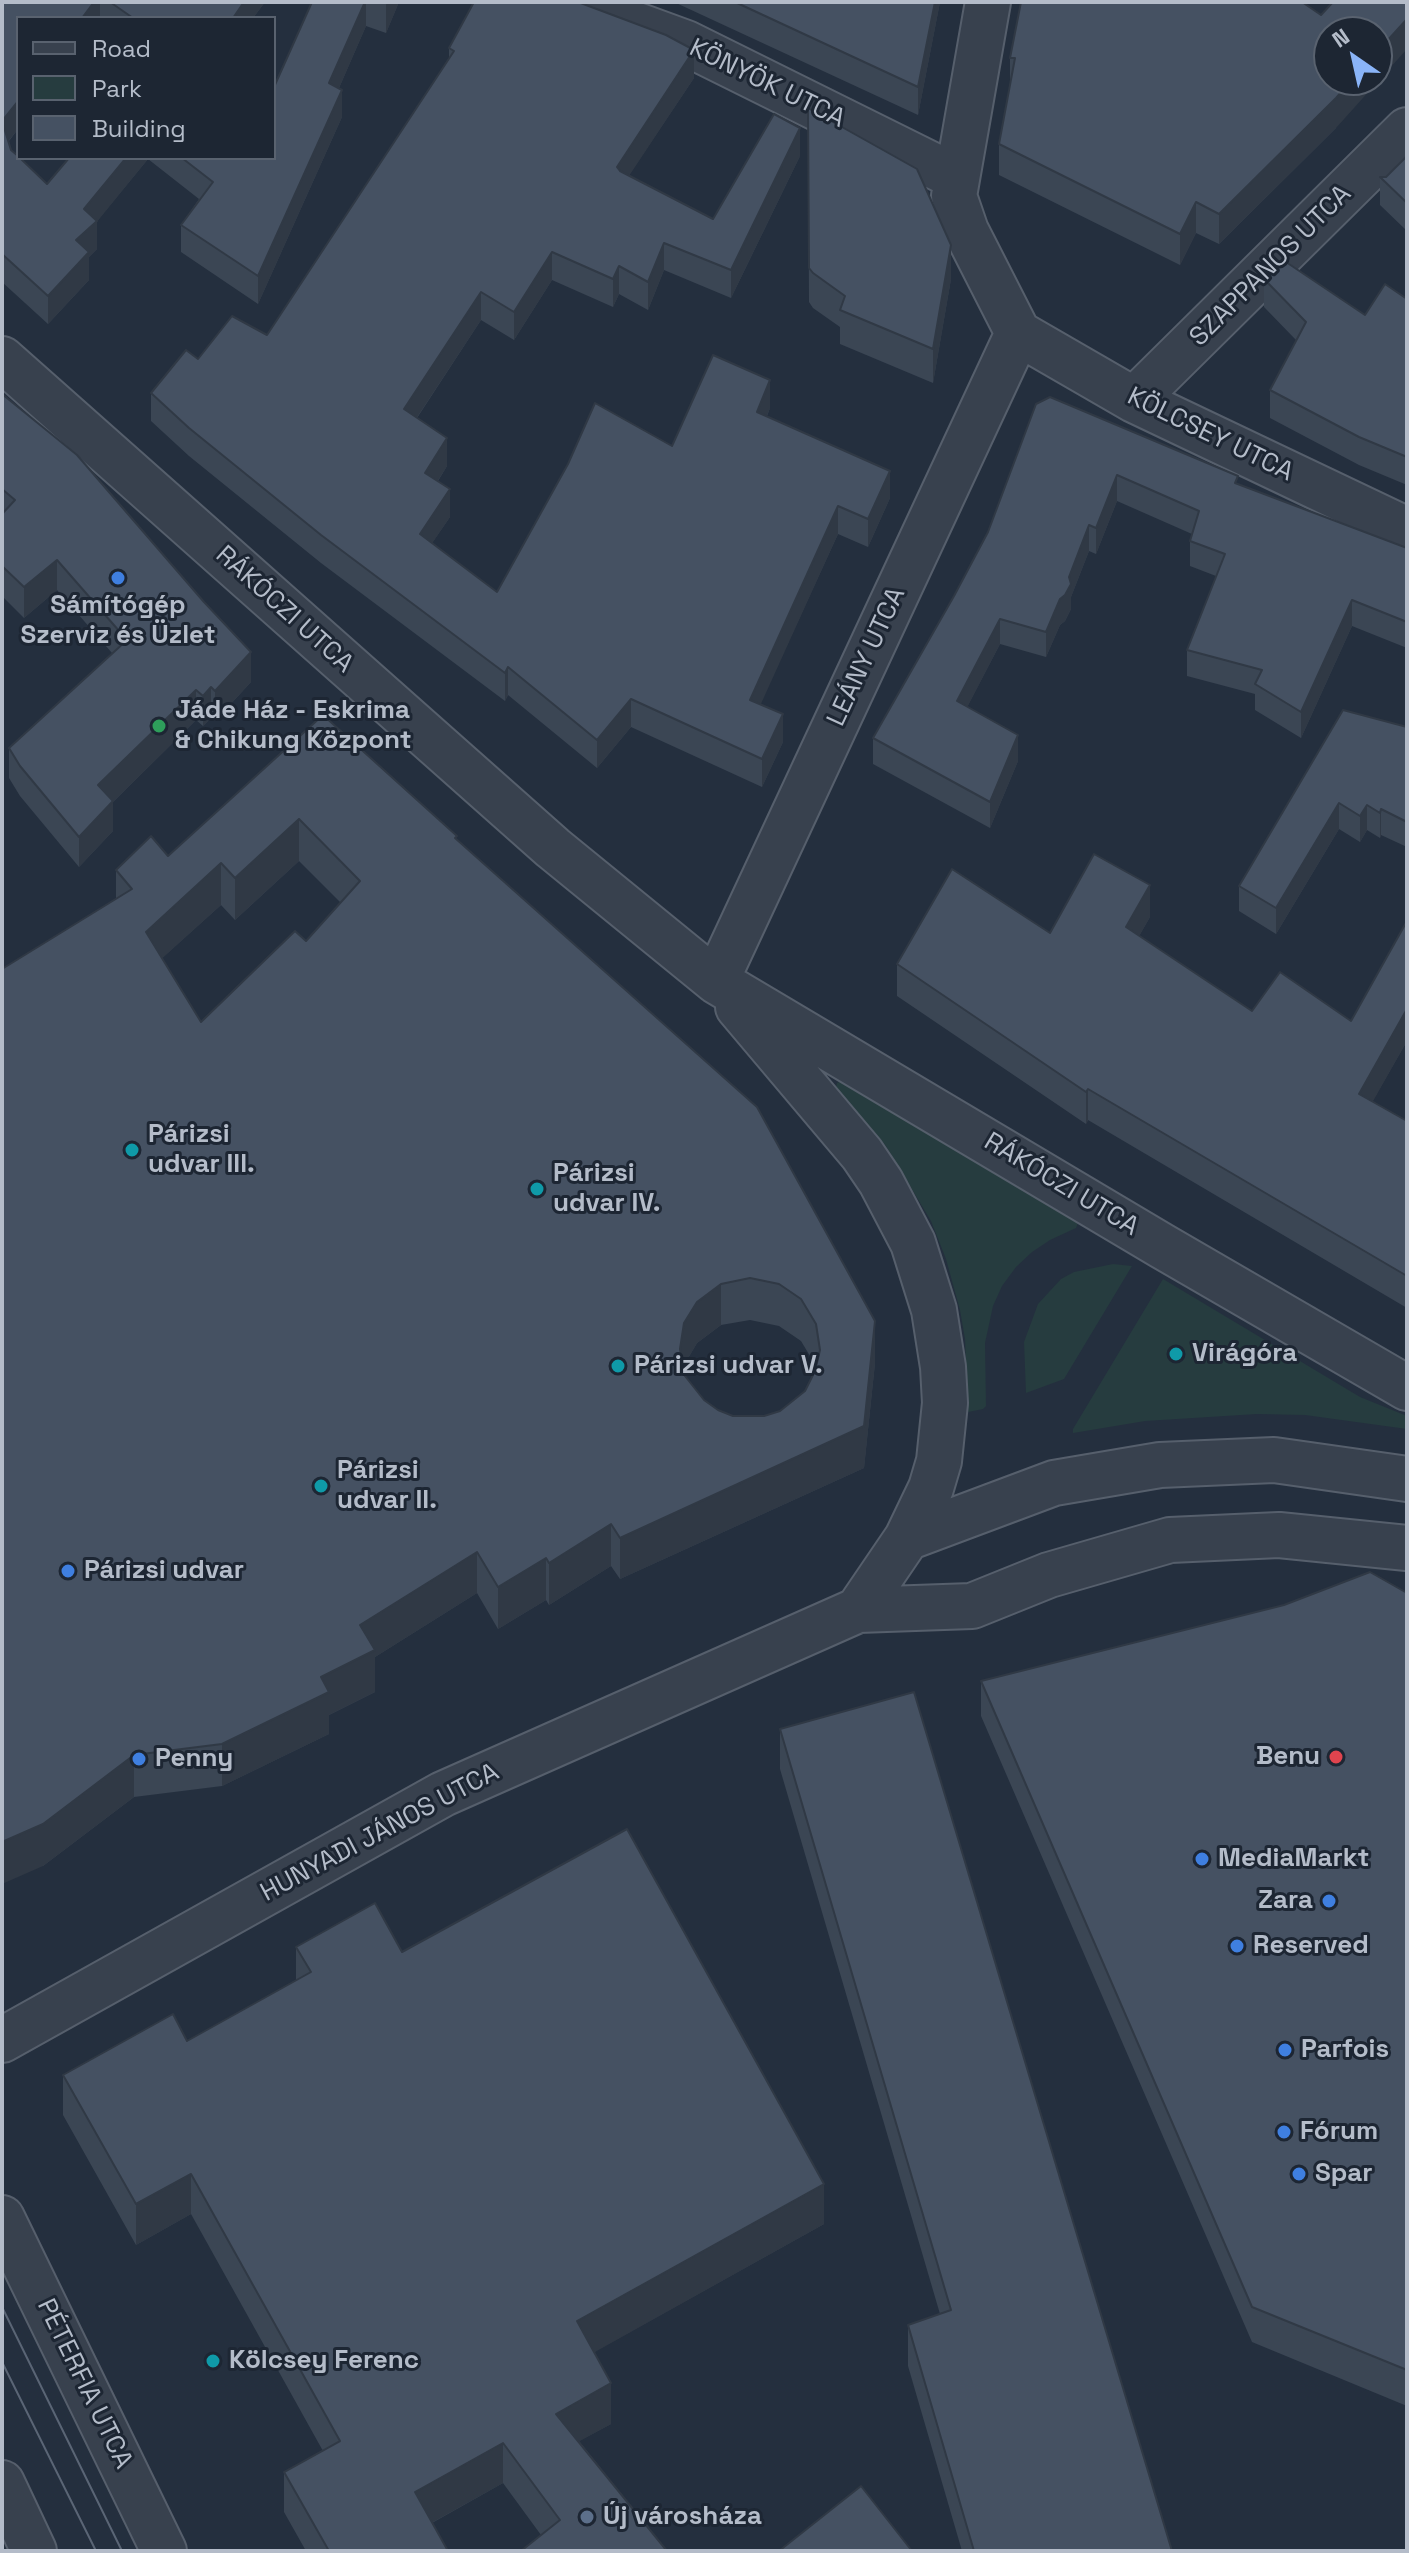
<!DOCTYPE html>
<html>
<head>
<meta charset="utf-8">
<style>
  body { margin:0 }
  #map { position:relative; width:1409px; height:2553px; overflow:hidden; background:#242f3e; font-family:"Space Grotesk",sans-serif }
  canvas { display:block }
  .frame { position:absolute; inset:0; border:4px solid #b4bcc9; pointer-events:none }
  .legend { position:absolute; left:16px; top:16px; width:260px; height:144px; box-sizing:border-box; background:#1d2633; border:2px solid #59626f; margin:0; padding:10px 14px; list-style:none; font-size:24px; color:#b4bcc9 }
  .legend li { display:flex; align-items:center; gap:16px; height:40px }
  .legend b { width:40px; border:2px solid #59626f }
  .north { position:absolute; left:1313px; top:16px; width:80px; height:80px; box-sizing:border-box; background:#1d2633; border:2px solid #59626f; border-radius:50%; rotate:326deg; font-size:22px; font-weight:700; line-height:32px; text-align:center; color:#b4bcc9 }
  .north::after { content:''; display:block; margin:auto; width:28px; height:36px; background:#8ab4f8; clip-path:polygon(50% 0,100% 100%,50% 72%,0 100%) }
</style>
</head>
<body>
<div id="map">
<canvas width="1409" height="2553"></canvas>
<div class="frame"></div>
<ul class="legend">
<li><b style="height:10px;background:#38414e"></b>Road</li>
<li><b style="height:22px;background:#263c3f"></b>Park</li>
<li><b style="height:22px;background:#455162"></b>Building</li>
</ul>
<div class="north">N</div>
</div>
<script>
const ctx = document.querySelector('canvas').getContext('2d');
ctx.lineJoin = 'round';
function fill(path, color) { ctx.fillStyle = color; ctx.fill(path, 'evenodd'); }
const toPath = rows => new Path2D(rows.map(r => 'M' + r).join(''));
function strokePath(path, color, width, dash) { ctx.strokeStyle = color; ctx.lineWidth = width; ctx.lineCap = dash ? 'butt' : 'round'; ctx.setLineDash(dash || []); ctx.stroke(path); }
function write(font, color, halo, rows, align = 'center') {
  ctx.font = font + ' "Space Grotesk",sans-serif'; ctx.lineWidth = 6; ctx.setLineDash([]); ctx.textBaseline = 'middle'; ctx.strokeStyle = halo; ctx.fillStyle = color; for (const [text, x, y, turn = 0] of rows) {
    ctx.save(); ctx.translate(x, y); ctx.rotate((+turn || 0) * Math.PI / 180); ctx.textAlign = isNaN(turn) ? turn : align; if (halo) ctx.strokeText(text, 0, 0); ctx.fillText(text, 0, 0); ctx.restore();
  }
}
const green = toPath([
  [841,1081,1078,1223,1076,1228,1050,1240,1032,1252,1016,1267,1002,1286,993,1306,985,1343,986,1406,983,1409,968,1412,965,1339,960,1310,946,1259,931,1221,886,1146,836,1088,837,1083],
  [1113,1264,1132,1266,1064,1379,1026,1393,1024,1342,1038,1304,1061,1279,1074,1272],
  [1163,1279,1360,1397,1407,1416,1407,1429,1305,1415,1257,1414,1145,1421,1073,1433,1073,1429]
]);
const minor = toPath([
  [574,2,686,43,956,177],
  [988,2,954,196,966,231,1018,333],
  [1018,333,1134,400,1407,530],
  [2,359,553,848,716,981,1162,1246,1407,1388],
  [1134,400,1407,130],
  [716,981,1018,333],
  [738,1007,862,1154,881,1182,913,1243,934,1310,943,1367,945,1403,939,1461,931,1488,907,1538,858,1610],
  [907,1538,1054,1483,1160,1465,1274,1460,1407,1479],
  [2,2040,443,1794,858,1610,972,1606,1049,1575,1170,1540,1279,1535,1407,1548],
  [2,2218,164,2551],
  [2,2483,34,2551]
]);
const tram = toPath([
  [2,2307,122,2551],
  [2,2362,96,2551]
]);
const wall = toPath([
  [2,2,265,2,253,18,18,18,18,129,9,141,11,150,47,184,69,158,274,158,312,2,399,2,386,33,366,26,339,88,342,117,258,304,181,252,181,225,199,199,148,159,97,221,97,249,89,257,89,280,48,324,2,282],
  [674,2,940,2,918,115],
  [449,48,694,78,629,175,713,219,800,156,731,298,664,270,648,310,619,294,613,307,552,280,514,340,481,320,417,418,447,466,438,481,450,517,432,543,497,592,672,446,770,408,767,416,890,498,868,547,838,534,760,704,783,742,762,787,631,727,597,768,508,695,505,701,321,563,189,456,151,421,151,393,198,359,267,335,449,58],
  [1010,58,1336,128,1219,244,1196,233,1180,265,999,175,999,144,1010,84],
  [808,108,951,279,933,383,840,344,840,327,813,308,809,302],
  [1407,156,1407,231,1380,205,1380,177,1386,177],
  [1264,279,1365,315,1407,299,1407,485,1359,465,1270,418,1270,390,1296,340,1264,307],
  [2,394,251,682,215,721,211,718,203,726,196,720,113,802,113,831,79,867,20,796,9,778,9,748,112,653,57,590,24,618,2,596],
  [1036,404,1238,484,1407,548,1407,648,1352,626,1301,738,1255,710,1255,694,1187,676,1187,650,1216,576,1190,566,1190,541,1192,534,1117,501,1096,554,1089,551,1071,597,1071,609,1065,621,1060,625,1046,657,1000,644,967,707,1018,761,990,828,873,764,873,738,954,596,988,532],
  [323,715,457,840,875,1363,864,1468,620,1579,611,1566,549,1605,546,1600,498,1629,477,1593,375,1657,375,1692,329,1715,329,1734,222,1786,134,1797,43,1866,116,899,116,870,168,856],
  [299,861,341,903,306,941,201,1022,162,958,221,905,235,920],
  [750,1320,779,1326,801,1341,816,1366,815,1371,805,1391,780,1411,764,1416,733,1416,718,1410,704,1400,685,1376,684,1365,697,1343,721,1325],
  [1407,727,1407,847,1381,835,1380,838,1367,830,1360,842,1339,829,1276,934,1239,911,1239,886],
  [1150,917,1139,936,1252,1011,1351,1021,1407,921,1407,1041,1372,1102,1407,1121,1407,1308,1088,1120,1086,1124,897,996,897,964,1050,933],
  [1407,1593,1407,2406,1252,2342,981,1716,981,1681],
  [780,1729,1172,2551,962,2551,908,2366,908,2325,940,2314,780,1769],
  [296,1947,402,1952,824,2224,594,2352,611,2424,579,2441,667,2551,541,2535,503,2483,432,2523,448,2551,306,2551,284,2512,284,2472,323,2451,191,2214,136,2245,63,2115,63,2075,187,2041,296,1980]
]);
const shadedWall = toPath([
  [94,2,100,2,100,18,82,18],
  [244,2,265,2,253,18,233,18],
  [365,2,366,2,366,26,329,111,329,83],
  [387,2,399,2,386,33,386,5],
  [935,2,940,2,918,115,918,87],
  [1407,19,1407,49,1336,128,1219,244,1219,214,1352,80,1377,80,1377,52],
  [694,50,694,78,617,194,617,167],
  [342,90,342,117,258,304,258,276],
  [18,101,18,129,2,149,2,121],
  [800,128,800,156,731,298,731,270],
  [126,158,148,158,148,159,96,223,97,221,97,249,89,257,89,280,48,324,48,296,76,240,84,209],
  [1196,202,1196,233,1180,265,1180,234],
  [664,243,664,270,648,310,648,282],
  [951,245,951,279,933,383,933,349],
  [552,252,552,280,514,340,514,312],
  [619,266,619,294,613,307,613,279],
  [481,292,481,320,404,437,404,409],
  [770,380,770,408,757,440,757,412],
  [447,438,447,466,425,501,425,473],
  [890,471,890,498,868,547,868,519],
  [1117,475,1117,501,1096,554,1096,528],
  [450,489,450,517,420,561,420,534],
  [838,506,838,534,750,728,750,700],
  [1089,525,1089,551,1071,597,1071,609,1065,621,1060,625,1046,657,1046,632],
  [57,560,57,590,24,618,24,587],
  [1352,600,1352,626,1301,738,1301,712],
  [1000,619,1000,644,957,727,957,701],
  [251,652,251,682,215,721,215,691],
  [508,667,508,695,505,701,505,673],
  [211,687,211,718,203,726,203,696],
  [196,690,196,720,113,802,113,831,79,867,79,837,98,785],
  [631,699,631,727,597,768,597,740],
  [783,714,783,742,762,787,762,759],
  [1018,735,1018,761,990,828,990,802],
  [1339,803,1339,829,1276,934,1276,908],
  [1367,805,1367,830,1360,842,1360,816],
  [1381,809,1381,835,1380,838,1380,813],
  [299,819,299,861,235,920,235,878],
  [221,863,221,905,146,973,146,932],
  [1150,885,1150,917,1126,959,1126,927],
  [1407,1009,1407,1041,1359,1126,1359,1094],
  [1088,1089,1088,1120,1086,1124,1086,1092],
  [721,1284,721,1325,697,1343,684,1365,680,1349,684,1323,697,1302],
  [875,1321,875,1363,864,1468,620,1579,620,1538,864,1426],
  [611,1524,611,1566,549,1605,549,1563],
  [477,1552,477,1593,375,1657,375,1692,329,1715,329,1734,222,1786,222,1744,321,1677,360,1625],
  [546,1558,546,1600,498,1629,498,1587],
  [134,1755,134,1797,43,1866,2,1884,2,1842],
  [191,2174,191,2214,136,2245,136,2204],
  [824,2184,824,2224,577,2362,577,2321],
  [611,2383,611,2424,556,2454,556,2414],
  [503,2443,503,2483,415,2532,415,2492]
]);
const building = toPath([
  [2,2,94,2,82,18,18,18,18,101,2,121,11,150,18,156,18,158,20,158,47,184,69,158,126,158,84,209,97,221,76,240,89,252,48,296,2,254,2,2],
  [110,2,244,2,233,18,133,18,110,2],
  [312,2,365,2,329,83,342,90,258,276,181,225,213,182,182,158,274,158,274,87,312,2],
  [474,2,578,2,666,35,694,50,617,167,620,171,713,219,774,114,800,128,731,270,664,243,648,282,619,266,613,279,552,252,514,312,481,292,404,409,447,438,425,473,450,489,420,534,497,592,568,464,595,403,672,446,713,355,770,380,757,412,890,471,868,519,838,506,750,700,783,714,762,759,631,699,597,740,508,667,505,673,321,535,189,428,151,393,186,350,198,359,232,316,267,335,454,51,449,48,474,2],
  [735,2,935,2,918,87,735,2],
  [1021,2,1302,2,1321,15,1333,2,1407,2,1407,19,1377,52,1377,32,1329,32,1329,80,1352,80,1336,98,1219,214,1196,202,1180,234,999,144,1015,58,1010,58,1021,2],
  [808,108,917,169,951,245,933,349,840,310,845,296,813,273,809,268,808,108],
  [1407,156,1407,203,1380,177,1386,177,1407,156],
  [1283,260,1365,315,1385,284,1407,299,1407,457,1359,437,1270,390,1306,322,1264,279,1283,260],
  [2,394,77,455,204,602,251,652,215,691,211,687,203,696,196,690,98,785,113,801,79,837,20,766,9,748,127,640,57,560,24,587,2,566,2,514,15,500,2,489,2,394],
  [1050,397,1238,476,1235,483,1407,548,1407,622,1352,600,1301,712,1255,684,1262,670,1187,650,1225,554,1190,541,1199,511,1117,475,1096,528,1089,525,1069,577,1071,584,1065,595,1060,599,1046,632,1000,619,957,701,1018,735,990,802,873,738,954,596,988,532,1036,404,1050,397],
  [1343,710,1407,727,1407,822,1381,809,1380,813,1367,805,1360,816,1339,803,1276,908,1239,886,1343,710],
  [323,715,457,836,455,838,757,1107,875,1321,864,1426,620,1538,611,1524,549,1563,546,1558,498,1587,477,1552,360,1625,375,1650,321,1677,329,1692,222,1744,134,1755,43,1824,2,1842,2,969,132,889,116,870,151,836,168,856,323,715],
  [299,819,360,881,306,941,295,931,201,1022,146,932,221,863,235,878,299,819],
  [750,1278,779,1284,801,1299,816,1324,820,1350,815,1371,805,1391,780,1411,764,1416,733,1416,718,1410,704,1400,685,1376,680,1349,684,1323,697,1302,721,1284,750,1278],
  [1094,854,1150,885,1126,927,1252,1011,1280,972,1351,1021,1407,921,1407,1009,1359,1094,1407,1121,1407,1276,1088,1089,1086,1092,897,964,952,869,1050,933,1094,854],
  [1370,1572,1407,1593,1407,2370,1252,2307,981,1681,1284,1605,1370,1572],
  [914,1692,1172,2551,974,2551,908,2325,951,2310,780,1729,914,1692],
  [627,1829,824,2184,577,2321,611,2383,556,2414,667,2551,521,2551,560,2520,503,2443,415,2492,448,2551,329,2551,284,2472,340,2441,191,2174,136,2204,63,2075,173,2014,187,2041,311,1972,296,1947,375,1903,402,1952,627,1829],
  [861,2486,912,2551,779,2551,861,2486]
]);
const markers = [
  [118,578,8,"#3f7fe0"],
  [159,726,8,"#2e9e5b"],
  [132,1150,8,"#0f9aa8"],
  [537,1189,8,"#0f9aa8"],
  [1176,1354,8,"#0f9aa8"],
  [618,1366,8,"#0f9aa8"],
  [321,1486,8,"#0f9aa8"],
  [68,1571,8,"#3f7fe0"],
  [1336,1757,8,"#e0444e"],
  [139,1759,8,"#3f7fe0"],
  [1202,1859,8,"#3f7fe0"],
  [1329,1901,8,"#3f7fe0"],
  [1237,1946,8,"#3f7fe0"],
  [1285,2050,8,"#3f7fe0"],
  [1284,2132,8,"#3f7fe0"],
  [1299,2174,8,"#3f7fe0"],
  [213,2361,8,"#0f9aa8"],
  [587,2517,8,"#5c6f8a"]
];
const streetNames = [
  ["KÖNYÖK UTCA",767,84,26],
  ["SZAPPANOS UTCA",1271,266,-45],
  ["KÖLCSEY UTCA",1210,435,26],
  ["RÁKÓCZI UTCA",284,610,42],
  ["LEÁNY UTCA",867,657,-65],
  ["RÁKÓCZI UTCA",1061,1185,31],
  ["HUNYADI JÁNOS UTCA",380,1833,-28],
  ["PÉTERFIA UTCA",84,2384,64]
];
const poiNames = [
  ["Sámítógép",118,606,"center"],
  ["Szerviz és Üzlet",118,636,"center"],
  ["Jáde Ház - Eskrima",175,711],
  ["& Chikung Központ",175,741],
  ["Párizsi",148,1135],
  ["udvar III.",148,1165],
  ["Párizsi",553,1174],
  ["udvar IV.",553,1204],
  ["Virágóra",1192,1354],
  ["Párizsi udvar V.",634,1366],
  ["Párizsi",337,1471],
  ["udvar II.",337,1501],
  ["Párizsi udvar",84,1571],
  ["Benu",1320,1757,"right"],
  ["Penny",155,1759],
  ["MediaMarkt",1218,1859],
  ["Zara",1313,1901,"right"],
  ["Reserved",1253,1946],
  ["Parfois",1301,2050],
  ["Fórum",1300,2132],
  ["Spar",1315,2174],
  ["Kölcsey Ferenc",229,2361],
  ["Új városháza",603,2517]
];
fill(green, '#263c3f');
strokePath(minor, '#565f6c', 48);
strokePath(minor, '#38414e', 44);
strokePath(tram, '#5a6575', 2);
fill(wall, '#3b4654');
fill(shadedWall, '#303945');
fill(building, '#455162');
strokePath(building, '#303945', 2);
for (const [x, y, r, color] of markers) { const dot = new Path2D(); dot.arc(x, y, r, 0, 2 * Math.PI); ctx.fillStyle = color; ctx.fill(dot); strokePath(dot, '#1d2633', 3); }
write('26px', '#b4bcc9', '#1d2633', streetNames);
write('bold 26px', '#b4bcc9', '#1d2633', poiNames, 'left');
</script>
</body>
</html>
